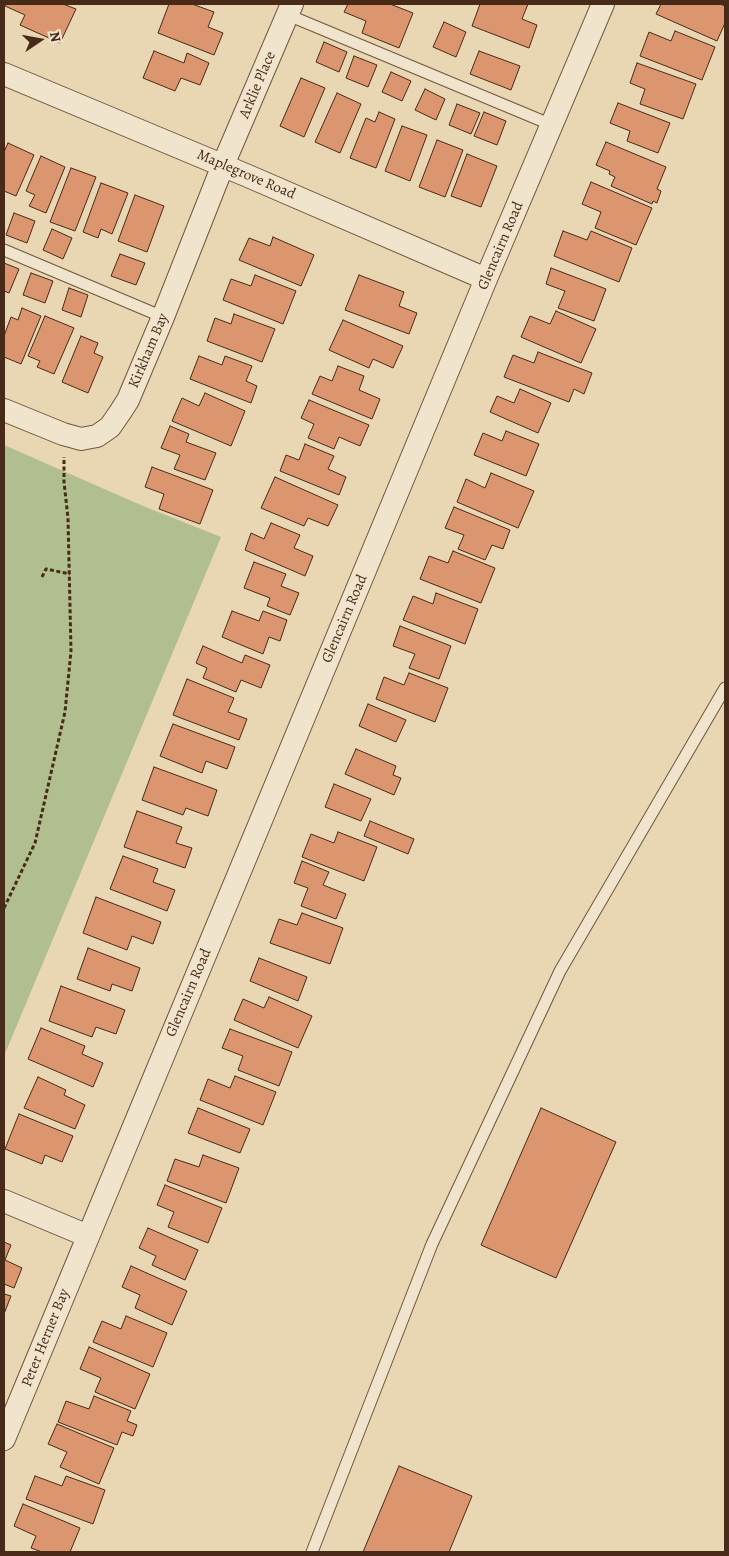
<!DOCTYPE html>
<html>
<head>
<meta charset="utf-8">
<style>
  body { margin:0 }
  #map { position:relative; width:729px; height:1556px; overflow:hidden; background:#e9d6b2; font-family:Alegreya,serif }
  canvas { display:block }
  .frame { position:absolute; inset:0; border:5px solid #482a18; pointer-events:none }
  .north { position:absolute; left:15px; top:15px; width:50px; height:50px; -webkit-text-stroke:4px #f1e4cd; paint-order:stroke; rotate:78deg; font-size:14px; font-weight:700; line-height:20px; text-align:center; color:#482a18 }
  .north::after { content:''; display:block; margin:auto; width:18px; height:22px; background:#482a18; clip-path:polygon(50% 0,100% 100%,50% 72%,0 100%) }
</style>
</head>
<body>
<div id="map">
<canvas width="729" height="1556"></canvas>
<div class="frame"></div>
<div class="north">N</div>
</div>
<script>
const ctx = document.querySelector('canvas').getContext('2d');
ctx.lineJoin = 'round';
function fill(path, color) { ctx.fillStyle = color; ctx.fill(path, 'evenodd'); }
const toPath = rows => new Path2D(rows.map(r => 'M' + r).join(''));
function strokePath(path, color, width, dash) { ctx.strokeStyle = color; ctx.lineWidth = width; ctx.lineCap = dash ? 'butt' : 'round'; ctx.setLineDash(dash || []); ctx.stroke(path); }
function write(font, color, halo, rows, align = 'center') {
  ctx.font = font + ' Alegreya,serif'; ctx.lineWidth = 4; ctx.setLineDash([]); ctx.textBaseline = 'middle'; ctx.strokeStyle = halo; ctx.fillStyle = color; for (const [text, x, y, turn = 0] of rows) {
    ctx.save(); ctx.translate(x, y); ctx.rotate((+turn || 0) * Math.PI / 180); ctx.textAlign = isNaN(turn) ? turn : align; if (halo) ctx.strokeText(text, 0, 0); ctx.fillText(text, 0, 0); ctx.restore();
  }
}
const green = toPath([
  [4,445,143,506,221,537,4,1056]
]);
const building = toPath([
  [6,4,63,4,76,9,60,43,20,25,25,15,5,6,6,4],
  [169,4,192,4,214,12,208,27,223,33,214,55,158,33,169,4],
  [348,4,390,4,413,13,399,48,362,33,366,21,344,12,348,4],
  [480,4,528,4,522,19,537,25,529,48,472,26,480,4],
  [661,4,720,4,725,6,725,23,717,41,656,14,661,4],
  [444,22,466,32,456,57,433,47,444,22],
  [675,31,715,47,702,80,640,56,649,32,671,41,675,31],
  [324,42,347,52,339,72,316,62,324,42],
  [154,51,184,63,187,53,209,63,200,85,181,78,175,91,143,78,154,51],
  [479,51,520,66,511,90,470,74,479,51],
  [354,56,377,65,368,87,346,78,354,56],
  [637,63,696,84,683,119,640,104,645,89,630,83,637,63],
  [391,72,411,81,402,101,382,92,391,72],
  [301,78,325,88,304,137,280,126,301,78],
  [425,89,445,99,436,120,415,110,425,89],
  [337,93,361,104,340,153,315,142,337,93],
  [618,103,670,123,658,153,627,141,630,131,610,123,618,103],
  [457,104,480,113,471,134,449,125,457,104],
  [379,112,395,119,376,168,350,158,366,118,375,122,379,112],
  [484,112,506,121,497,145,474,136,484,112],
  [402,126,427,135,410,181,385,171,402,126],
  [437,140,463,150,445,197,419,187,437,140],
  [606,142,666,167,657,189,661,191,657,203,653,201,652,204,611,186,615,177,609,174,610,171,596,165,606,142],
  [8,143,34,155,16,196,4,191,4,152,8,143],
  [467,154,497,166,481,207,451,196,467,154],
  [41,156,65,167,46,213,29,206,35,195,26,191,41,156],
  [71,168,96,177,75,231,50,222,71,168],
  [591,182,652,208,636,245,595,228,601,212,582,204,591,182],
  [101,183,128,193,112,234,101,229,98,238,83,232,101,183],
  [135,195,164,206,147,252,118,241,135,195],
  [14,213,35,221,27,243,6,235,14,213],
  [52,229,72,238,63,259,43,250,52,229],
  [563,231,587,240,591,231,632,248,619,282,554,256,563,231],
  [273,237,314,255,301,286,239,260,249,238,270,246,273,237],
  [120,254,145,263,136,285,111,276,120,254],
  [4,263,19,269,9,293,4,291,4,263],
  [551,268,606,289,594,321,558,308,565,291,546,284,551,268],
  [31,273,53,281,45,303,23,295,31,273],
  [255,275,296,291,283,324,223,300,231,279,251,286,255,275],
  [359,275,404,292,399,306,417,313,409,334,345,310,359,275],
  [69,288,88,295,81,317,62,310,69,288],
  [22,308,41,316,21,364,4,357,4,336,11,317,18,320,22,308],
  [556,311,596,329,581,363,521,337,530,316,550,324,556,311],
  [234,314,275,329,262,362,207,341,215,318,231,324,234,314],
  [45,316,74,328,54,374,37,367,40,361,28,356,45,316],
  [343,320,403,346,393,368,373,359,369,368,329,350,343,320],
  [81,336,98,343,94,353,103,357,88,393,62,382,81,336],
  [538,352,592,373,584,394,574,389,569,402,504,377,513,355,534,363,538,352],
  [199,356,222,365,225,356,252,366,246,381,257,386,251,403,190,379,199,356],
  [338,366,364,376,359,390,380,399,372,419,312,394,320,376,332,381,338,366],
  [520,389,551,403,538,433,490,412,497,396,514,403,520,389],
  [205,393,245,411,231,446,172,421,182,398,199,406,205,393],
  [309,400,369,425,360,446,339,437,334,449,308,438,314,424,301,418,309,400],
  [170,426,189,434,186,442,216,453,205,480,174,469,180,455,161,448,170,426],
  [506,431,539,444,526,476,474,455,483,433,502,441,506,431],
  [305,444,334,456,328,469,346,477,339,495,280,471,286,455,299,460,305,444],
  [152,467,213,490,200,524,159,509,164,494,145,487,152,467],
  [491,473,534,491,518,528,457,502,466,479,485,488,491,473],
  [275,477,338,505,328,526,308,518,304,526,261,508,275,477],
  [454,507,510,530,503,549,492,545,485,560,458,549,464,535,445,528,454,507],
  [271,523,300,535,294,548,313,556,305,576,245,550,251,533,264,539,271,523],
  [453,551,495,568,481,603,420,579,429,556,448,563,453,551],
  [254,562,286,574,281,586,299,593,290,615,267,606,270,598,244,588,254,562],
  [436,593,478,609,465,644,403,620,413,596,433,604,436,593],
  [232,611,259,621,263,611,287,620,280,641,269,637,263,654,222,637,232,611],
  [400,626,451,646,439,679,409,668,415,654,393,646,400,626],
  [203,646,242,663,245,655,270,665,261,688,241,680,236,692,203,678,207,668,196,663,203,646],
  [409,673,448,688,435,722,376,699,384,677,404,685,409,673],
  [187,679,234,698,228,712,247,719,239,740,173,715,187,679],
  [368,704,406,720,396,742,359,726,368,704],
  [173,724,235,747,227,769,206,761,202,773,160,756,173,724],
  [356,749,396,766,393,775,401,778,394,795,345,774,356,749],
  [154,767,217,790,208,816,186,808,183,815,142,800,154,767],
  [334,784,371,799,361,821,325,807,334,784],
  [137,811,182,827,176,843,192,848,185,868,124,847,137,811],
  [370,821,414,839,408,854,364,836,370,821],
  [338,832,377,847,364,881,302,857,311,834,334,843,338,832],
  [123,856,158,869,153,882,175,890,167,911,110,889,123,856],
  [302,861,329,872,323,885,346,894,336,919,301,906,308,888,294,883,302,861],
  [96,897,161,922,153,944,132,936,127,950,83,933,96,897],
  [302,913,343,928,330,964,270,943,279,919,297,925,302,913],
  [88,948,140,968,132,991,112,984,110,991,77,979,88,948],
  [259,958,307,977,298,1001,250,981,259,958],
  [61,986,125,1010,116,1034,96,1027,92,1037,49,1021,61,986],
  [269,997,312,1016,298,1048,234,1020,243,999,264,1008,269,997],
  [41,1028,85,1046,82,1054,103,1063,93,1087,28,1059,41,1028],
  [230,1029,292,1052,279,1086,238,1070,243,1056,222,1048,230,1029],
  [235,1076,276,1092,263,1125,200,1100,208,1079,230,1088,235,1076],
  [38,1077,66,1090,64,1095,85,1105,75,1129,24,1108,38,1077],
  [198,1108,250,1129,240,1153,188,1133,198,1108],
  [541,1108,616,1142,556,1278,481,1245,541,1108],
  [19,1114,73,1136,62,1162,45,1155,42,1164,5,1149,19,1114],
  [203,1155,239,1168,226,1203,167,1181,175,1159,199,1167,203,1155],
  [165,1185,222,1208,208,1243,168,1227,174,1212,157,1205,165,1185],
  [148,1228,198,1250,185,1280,152,1265,156,1256,139,1248,148,1228],
  [4,1242,11,1245,5,1260,22,1268,14,1288,4,1284,4,1242],
  [131,1266,187,1291,172,1325,135,1308,140,1295,122,1287,131,1266],
  [4,1294,11,1296,4,1314,4,1294],
  [126,1316,167,1333,153,1367,93,1342,102,1321,121,1329,126,1316],
  [89,1347,150,1374,135,1409,95,1392,101,1378,80,1369,89,1347],
  [94,1396,131,1411,127,1421,137,1425,133,1436,122,1432,117,1445,58,1422,66,1401,89,1409,94,1396],
  [57,1424,114,1448,99,1484,60,1467,67,1452,48,1444,57,1424],
  [399,1466,472,1496,449,1552,363,1552,399,1466],
  [35,1476,62,1486,66,1476,105,1490,93,1524,26,1499,35,1476],
  [23,1504,80,1528,70,1552,42,1552,31,1548,36,1536,14,1526,23,1504]
]);
const path = toPath([
  [42,577,46,569,70,574],
  [4,908,35,843,65,712,71,651,68,518,64,482,64,457]
]);
const service = toPath([
  [288,15,552,125],
  [4,250,163,317],
  [312,1552,432,1244,560,971,725,688]
]);
const minor = toPath([
  [4,74,248,176,486,279],
  [4,410,63,434,81,439,97,436,110,427,121,411,128,400,163,317,223,165,292,4],
  [4,1201,88,1236],
  [4,1439,486,279,603,4]
]);
const streetNames = [
  ["Arklie Place",258,85,-67],
  ["Maplegrove Road",246,175,23],
  ["Glencairn Road",501,246,-67],
  ["Kirkham Bay",149,351,-67],
  ["Glencairn Road",345,619,-67],
  ["Glencairn Road",189,993,-67],
  ["Peter Herner Bay",46,1338,-68]
];
fill(green, '#b1bf90');
fill(building, '#db956f');
strokePath(building, '#482a18', 1);
strokePath(service, '#70553e', 13);
strokePath(minor, '#70553e', 24);
strokePath(path, '#482a18', 3, [4, 2.5]);
strokePath(service, '#f1e4cd', 11);
strokePath(minor, '#f1e4cd', 22);
write('15px', '#482a18', '#f1e4cd', streetNames);
</script>
</body>
</html>
